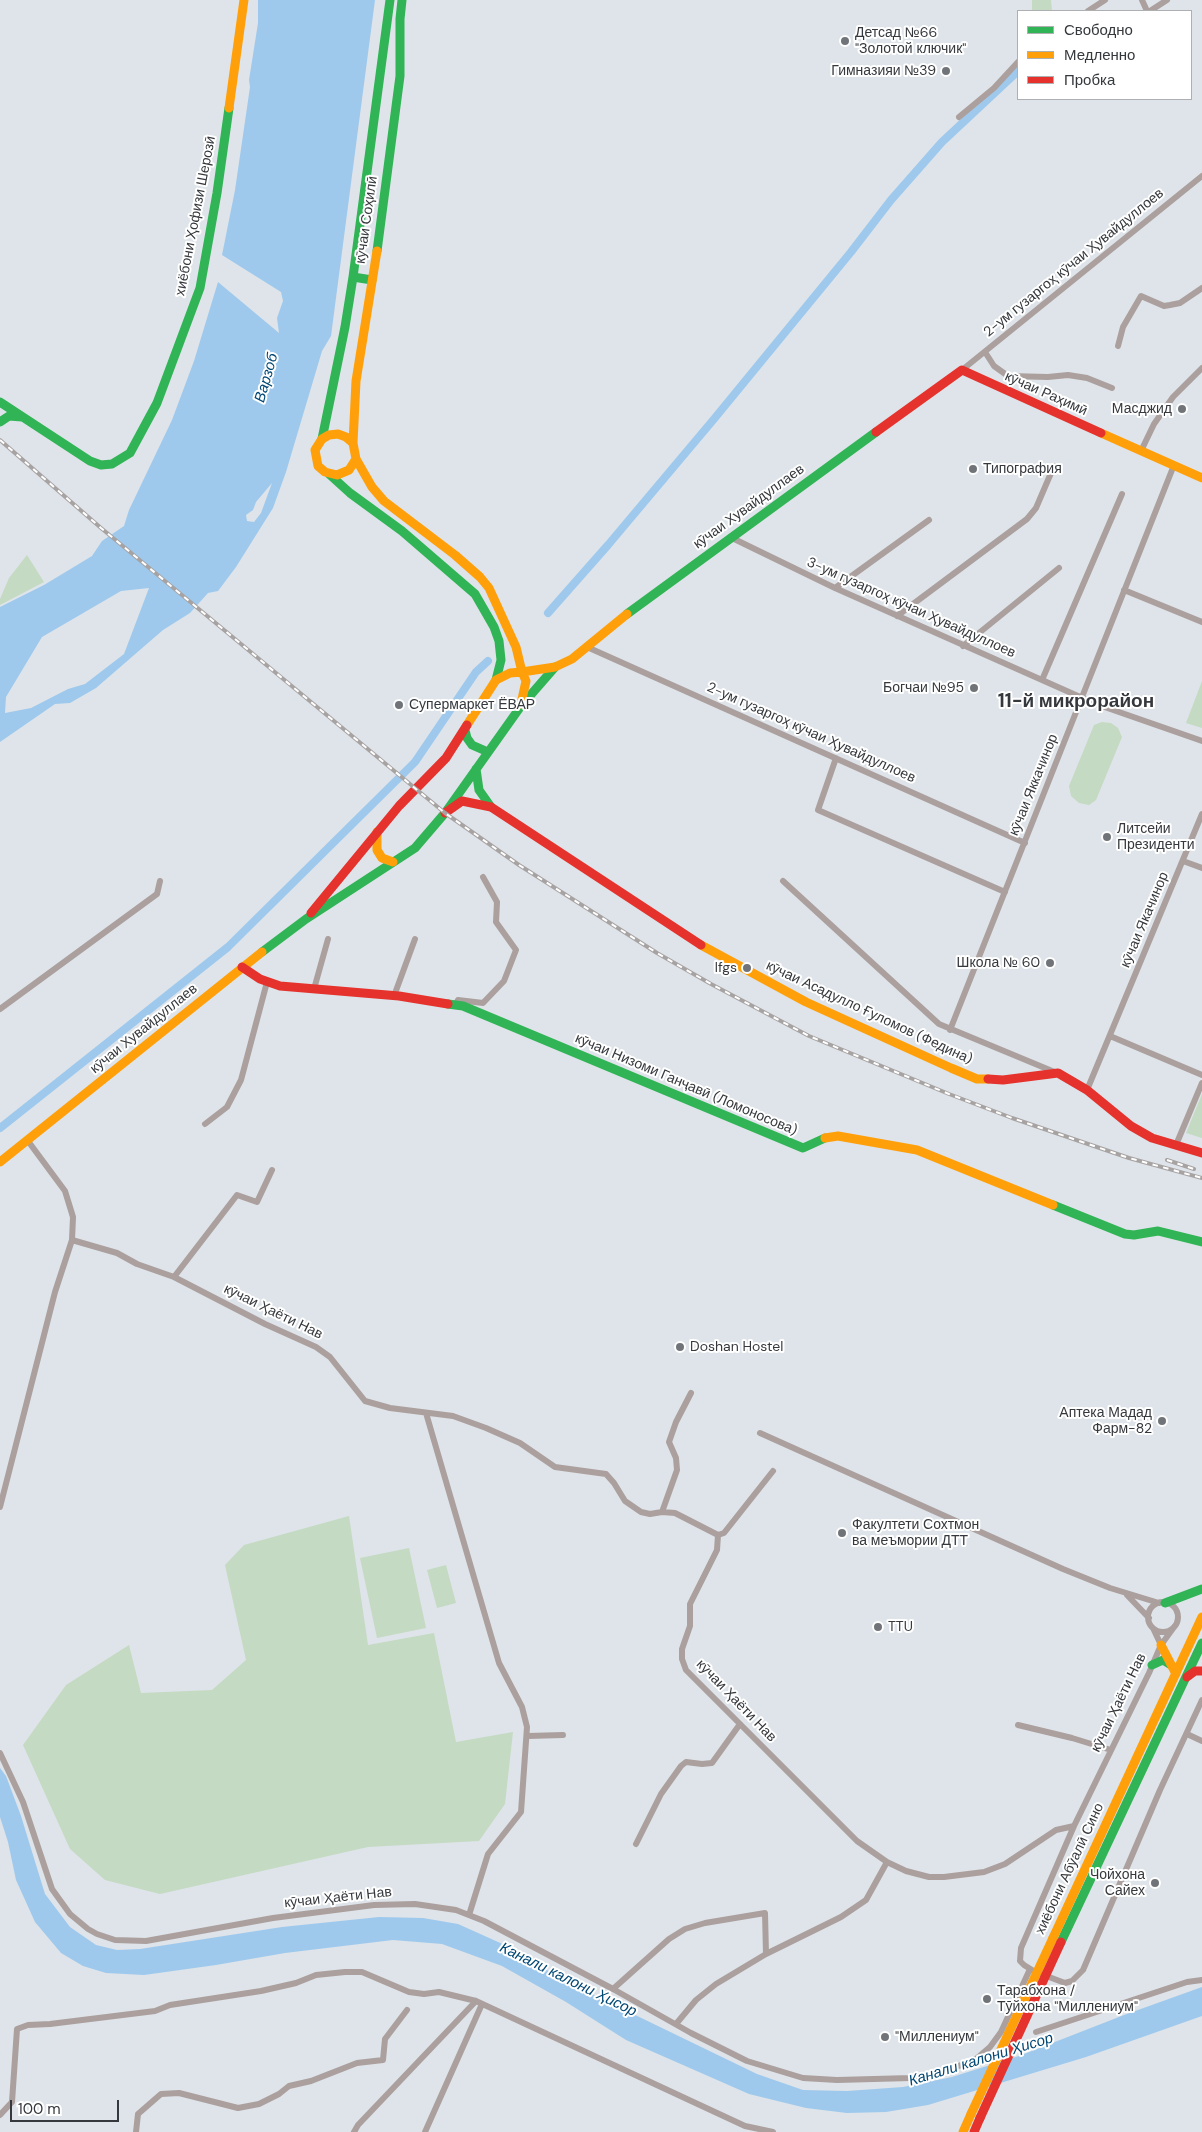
<!DOCTYPE html>
<html>
<head>
<meta charset="utf-8">
<style>
  body { margin:0 }
  #map { position:relative; width:1202px; height:2132px; overflow:hidden; background:#dee4e9; font-family:"DM Sans",sans-serif }
  canvas { display:block }
  .legend { position:absolute; left:1017px; top:10px; width:175px; height:90px; box-sizing:border-box; background:#fff; border:1px solid #aeafb1; margin:0; padding:6px 9px; list-style:none; font-size:15px; color:#35383c }
  .legend li { display:flex; align-items:center; gap:10px; height:25px }
  .legend b { width:25px; border:1px solid #aeafb1 }
  .scale { position:absolute; left:10px; top:2100px; width:109px; height:22px; box-sizing:border-box; border:2px solid #35383c; border-top:0; padding-left:6px; font-size:15px; line-height:18px; white-space:nowrap; color:#35383c; -webkit-text-stroke:4px #fff; paint-order:stroke }
</style>
</head>
<body>
<div id="map">
<canvas width="1202" height="2132"></canvas>
<ul class="legend">
<li><b style="height:6px;background:#30b455"></b>Свободно</li>
<li><b style="height:6px;background:#ff9f0a"></b>Медленно</li>
<li><b style="height:6px;background:#e5322d"></b>Пробка</li>
</ul>
<div class="scale">100 m</div>
</div>
<script>
const ctx = document.querySelector('canvas').getContext('2d');
ctx.lineJoin = 'round';
function fill(path, color) { ctx.fillStyle = color; ctx.fill(path, 'evenodd'); }
const toPath = rows => new Path2D(rows.map(r => 'M' + r).join(''));
function strokePath(path, color, width, dash) { ctx.strokeStyle = color; ctx.lineWidth = width; ctx.lineCap = dash ? 'butt' : 'round'; ctx.setLineDash(dash || []); ctx.stroke(path); }
function write(font, color, halo, rows, align = 'center') {
  ctx.font = font + ' "DM Sans",sans-serif'; ctx.lineWidth = 4; ctx.setLineDash([]); ctx.textBaseline = 'middle'; ctx.strokeStyle = halo; ctx.fillStyle = color; for (const [text, x, y, turn = 0] of rows) {
    ctx.save(); ctx.translate(x, y); ctx.rotate((+turn || 0) * Math.PI / 180); ctx.textAlign = isNaN(turn) ? turn : align; if (halo) ctx.strokeText(text, 0, 0); ctx.fillText(text, 0, 0); ctx.restore();
  }
}
const green = toPath([
  [1032,0,1051,0,1052,11,1032,11],
  [27,555,44,582,0,605,0,599,9,578],
  [1202,681,1202,728,1186,723],
  [1102,722,1111,723,1118,728,1122,737,1096,800,1089,805,1079,803,1071,796,1069,786,1094,725],
  [1202,1094,1202,1138,1186,1133],
  [349,1516,368,1645,434,1633,456,1742,513,1732,505,1804,479,1841,368,1847,160,1894,105,1880,70,1849,23,1745,66,1685,129,1645,141,1693,212,1690,246,1660,225,1565,244,1545],
  [409,1548,426,1628,377,1638,360,1558],
  [446,1565,456,1603,437,1608,427,1570]
]);
const water = toPath([
  [258,0,375,0,331,336,322,351,286,472,273,508,236,567,218,591,208,593,190,613,163,630,96,688,70,703,55,704,0,742,0,607,44,585,92,556,102,541,124,526,129,510,172,420,194,361,218,282,279,333,277,318,283,301,281,292,222,255,235,190,250,87,249,80,258,23],
  [272,483,261,513,254,522,247,521,246,515,253,510,256,502],
  [149,588,124,654,85,684,68,689,31,708,5,713,6,697,42,637,121,591],
  [0,1768,6,1776,21,1816,45,1894,70,1927,96,1945,117,1950,140,1949,282,1927,379,1917,423,1918,458,1924,507,1946,565,1981,757,2074,803,2090,847,2091,903,2087,952,2077,1019,2056,1124,2015,1202,1987,1202,2016,1086,2057,928,2105,886,2112,847,2113,806,2108,749,2094,626,2040,566,2002,502,1966,442,1944,393,1940,285,1953,216,1965,144,1975,106,1973,83,1966,61,1953,35,1922,16,1880,8,1842,0,1817]
]);
const canal = toPath([
  [548,613,608,545,714,419,851,252,891,200,942,142,1018,71],
  [0,1128,228,947,415,762,476,672,488,661]
]);
const street = toPath([
  [1142,0,1147,11],
  [1088,11,1105,0],
  [1150,11,1167,0],
  [959,117,994,88,1018,62],
  [1118,346,1123,327,1141,296,1164,306,1170,305,1180,303,1202,288],
  [985,352,994,366,1008,376,1048,377,1068,375,1087,378,1112,388],
  [962,370,1202,176],
  [1141,451,1154,424,1173,397,1202,368],
  [730,537,835,588,1096,704,1202,741],
  [835,588,929,520],
  [1124,590,1202,622],
  [897,616,1027,519,1036,508,1054,466],
  [963,646,1059,568],
  [587,647,1025,843],
  [1042,680,1122,494],
  [836,758,818,810,1005,892],
  [1183,861,1202,868],
  [783,881,939,1024,1057,1073],
  [314,989,328,939],
  [394,996,415,939],
  [455,1005,458,1000,483,1003,504,981,516,950,496,922,497,902,483,877],
  [0,1009,157,894,160,881],
  [950,1030,1174,465],
  [1110,1036,1202,1075],
  [1087,1090,1202,814],
  [205,1124,227,1107,241,1080,267,982],
  [28,1141,65,1191,73,1217,72,1240,117,1253,137,1264,174,1277,265,1324,316,1347,330,1357,365,1401,390,1408,453,1416,486,1428,520,1443,555,1467,606,1474,614,1483,625,1501,641,1512,650,1514,662,1512,675,1513,718,1535,717,1550,690,1604,690,1626,682,1649,682,1659,686,1670,857,1841,887,1862,906,1871,929,1877,944,1877,984,1872,1005,1864,1056,1830,1074,1826,1149,1673,1161,1645,1174,1627],
  [1176,1145,1202,1083],
  [174,1277,237,1195,257,1202,272,1170],
  [426,1413,499,1663,522,1707,527,1727,521,1812,488,1854,469,1915],
  [760,1433,1063,1569,1110,1588,1159,1603],
  [0,1507,55,1292,72,1240],
  [662,1512,677,1470,676,1458,669,1442,676,1422,691,1393],
  [718,1535,724,1533,773,1471],
  [1127,1595,1149,1618],
  '1148 1617a15 15 0 1 1 30 0a15 15 0 1 1-30 0Z',
  [1153,1628,1161,1645],
  [1018,1725,1072,1738,1111,1750],
  [1187,1734,1202,1741],
  [528,1736,563,1735],
  [0,1753,23,1802,52,1889,57,1896,70,1914,88,1929,97,1934,115,1940,146,1941,273,1918,374,1905,415,1904,456,1910,484,1921,613,1989,691,2033,747,2061,803,2078,837,2080,911,2078,951,2069,976,2059,990,2047,1001,2032,1030,1969],
  [636,1844,661,1794,681,1766,686,1762,702,1764,712,1763,740,1724],
  [1032,1970,1024,1965,1020,1961,1021,1948,1074,1826],
  [1041,1974,1065,1983,1072,1981,1083,1970,1160,1790,1202,1700],
  [613,1989,669,1939,685,1929,705,1923,765,1913,766,1954,841,1917,866,1900,887,1862],
  [676,2024,696,2000,716,1984,766,1954],
  [1036,2032,1187,1982,1202,1980],
  [0,2115,12,2102,17,2029,28,2025,50,2024,155,2011,170,2005,261,1991,296,1983,316,1975,345,1972,362,1972,409,1992,424,1994,439,1992,476,2001,745,2126,773,2132],
  [136,2132,138,2114,161,2094,179,2093,238,2108,259,2104,279,2094,289,2086,311,2081,357,2063,383,2060,385,2039,407,2010],
  [354,2132,358,2125,476,2001],
  [425,2132,482,2004]
]);
const fast = toPath([
  [377,251,400,76,400,19,402,0],
  [353,277,372,280],
  [0,402,90,461,101,465,112,464,130,453,157,403,200,288,217,193,229,108],
  [0,422,9,416,22,417],
  [322,439,345,327,353,277,390,0],
  [329,474,350,493,402,531,475,594,494,627,499,641,501,660,496,680],
  [627,614,876,432],
  [465,730,467,738,472,745,488,752],
  [476,769,479,790,491,807],
  [262,952,306,919,415,848,445,813,521,706,555,667],
  [448,1004,463,1006,803,1148,825,1138],
  [1053,1205,1125,1234,1134,1235,1158,1231,1202,1242],
  [1165,1603,1202,1589],
  [1152,1665,1163,1660,1171,1665],
  [1061,1942,1202,1643]
]);
const slow = toPath([
  [229,108,244,0],
  [1101,433,1202,478],
  [353,443,346,437,338,434,329,435,322,439,315,450,318,466,325,472,337,475,349,470,356,459,353,443,356,381,377,251],
  [356,459,372,487,384,501,455,555,480,577,489,588,516,647,522,672,555,667,572,659,627,614],
  [467,725,496,680,510,673,522,672,526,681,521,704],
  [377,832,377,850,382,858,393,862],
  [701,945,806,1002,951,1068,977,1079,988,1079],
  [825,1138,838,1136,917,1150,1053,1205],
  [0,1162,262,952],
  [1161,1645,1176,1674],
  [1053,1938,1202,1617],
  [963,2132,971,2114]
]);
const jam = toPath([
  [876,432,962,370,1101,433],
  [445,813,462,801,491,807,701,945],
  [311,913,399,806,446,758,467,725],
  [242,967,260,979,280,986,399,996,448,1004],
  [988,1079,1003,1080,1058,1073,1087,1090,1131,1126,1152,1138,1202,1153],
  [1187,1677,1195,1671,1202,1671],
  [974,2132,980,2118]
]);
const rail = toPath([
  [0,440,101,528,445,813,519,865,657,953,711,984,809,1036,949,1094,1012,1118,1129,1158,1202,1178],
  [1167,1160,1194,1169]
]);
const slowBridge = toPath([
  [971,2114,1053,1938]
]);
const jamBridge = toPath([
  [980,2118,1061,1942]
]);
const markers = [
  [845,41,5,"#707479"],
  [946,71,5,"#707479"],
  [1182,409,5,"#707479"],
  [973,469,5,"#707479"],
  [974,688,5,"#707479"],
  [399,705,5,"#707479"],
  [1107,837,5,"#707479"],
  [1050,963,5,"#707479"],
  [747,968,5,"#707479"],
  [680,1347,5,"#707479"],
  [1162,1421,5,"#707479"],
  [842,1533,5,"#707479"],
  [878,1627,5,"#707479"],
  [1155,1883,5,"#707479"],
  [987,1999,5,"#707479"],
  [885,2037,5,"#707479"]
];
const poiNames = [
  ["Детсад №66",855,33],
  ["\"Золотой ключик\"",855,49],
  ["Гимназияи №39",936,71,"right"],
  ["Масджид",1172,409,"right"],
  ["Типография",983,469],
  ["Богчаи №95",964,688,"right"],
  ["Супермаркет ЁВАР",409,705],
  ["Литсейи",1117,829],
  ["Президенти",1117,845],
  ["Школа № 60",1040,963,"right"],
  ["lfgs",737,968,"right"],
  ["Doshan Hostel",690,1347],
  ["Аптека Мадад",1152,1413,"right"],
  ["Фарм-82",1152,1429,"right"],
  ["Факултети Сохтмон",852,1525],
  ["ва меъмории ДТТ",852,1541],
  ["TTU",888,1627],
  ["Чойхона",1145,1875,"right"],
  ["Сайех",1145,1891,"right"],
  ["Тарабхона /",997,1991],
  ["Тӯйхона \"Миллениум\"",997,2007],
  ["\"Миллениум\"",895,2037]
];
const streetNames = [
  ["хиёбони Ҳофизи Шерозӣ",196,216,-79],
  ["кӯчаи Соҳилӣ",367,220,-82],
  ["2-ум гузаргоҳ кӯчаи Ҳувайдуллоев",1074,263,-39],
  ["кӯчаи Раҳимӣ",1046,394,24],
  ["кӯчаи Хувайдуллаев",749,507,-36],
  ["3-ум гузаргоҳ кӯчаи Ҳувайдуллоев",911,608,24],
  ["2-ум гузаргоҳ кӯчаи Ҳувайдуллоев",811,733,24],
  ["кӯчаи Яккачинор",1034,785,-68],
  ["кӯчаи Якачинор",1145,920,-67],
  ["кӯчаи Асадулло Ғуломов (Федина)",869,1013,25],
  ["кӯчаи Хувайдуллаев",144,1029,-39],
  ["кӯчаи Низоми Ганҷавӣ (Ломоносова)",686,1085,23],
  ["кӯчаи Ҳаёти Нав",273,1312,26],
  ["кӯчаи Ҳаёти Нав",736,1701,46],
  ["кӯчаи Ҳаёти Нав",1119,1703,-64],
  ["хиёбони Абӯалӣ Сино",1070,1869,-65],
  ["кӯчаи Ҳаёти Нав",338,1898,-6]
];
const waterNames = [
  ["Варзоб",267,378,-74],
  ["Канали калони Ҳисор",568,1980,26],
  ["Канали калони Ҳисор",981,2060,-17]
];
const districtNames = [
  ["11-й микрорайон",1076,702]
];
fill(green, '#c4dac2');
fill(water, '#9ec9ed');
strokePath(canal, '#9ec9ed', 8);
strokePath(street, '#aba09e', 6);
strokePath(fast, '#30b455', 9);
strokePath(slow, '#ff9f0a', 9);
strokePath(jam, '#e5322d', 9);
strokePath(rail, '#a8a3a3', 4);
strokePath(rail, '#fff', 2, [5.5]);
strokePath(slowBridge, '#ff9f0a', 9);
strokePath(jamBridge, '#e5322d', 9);
for (const [x, y, r, color] of markers) { const dot = new Path2D(); dot.arc(x, y, r, 0, 2 * Math.PI); ctx.fillStyle = color; ctx.fill(dot); strokePath(dot, '#fff', 2); }
write('14px', '#35383c', '#fff', poiNames, 'left');
write('14px', '#35383c', '#fff', streetNames);
write('italic 15px', '#004774', '#fff', waterNames);
write('bold 19px', '#35383c', '#fff', districtNames);
</script>
</body>
</html>
